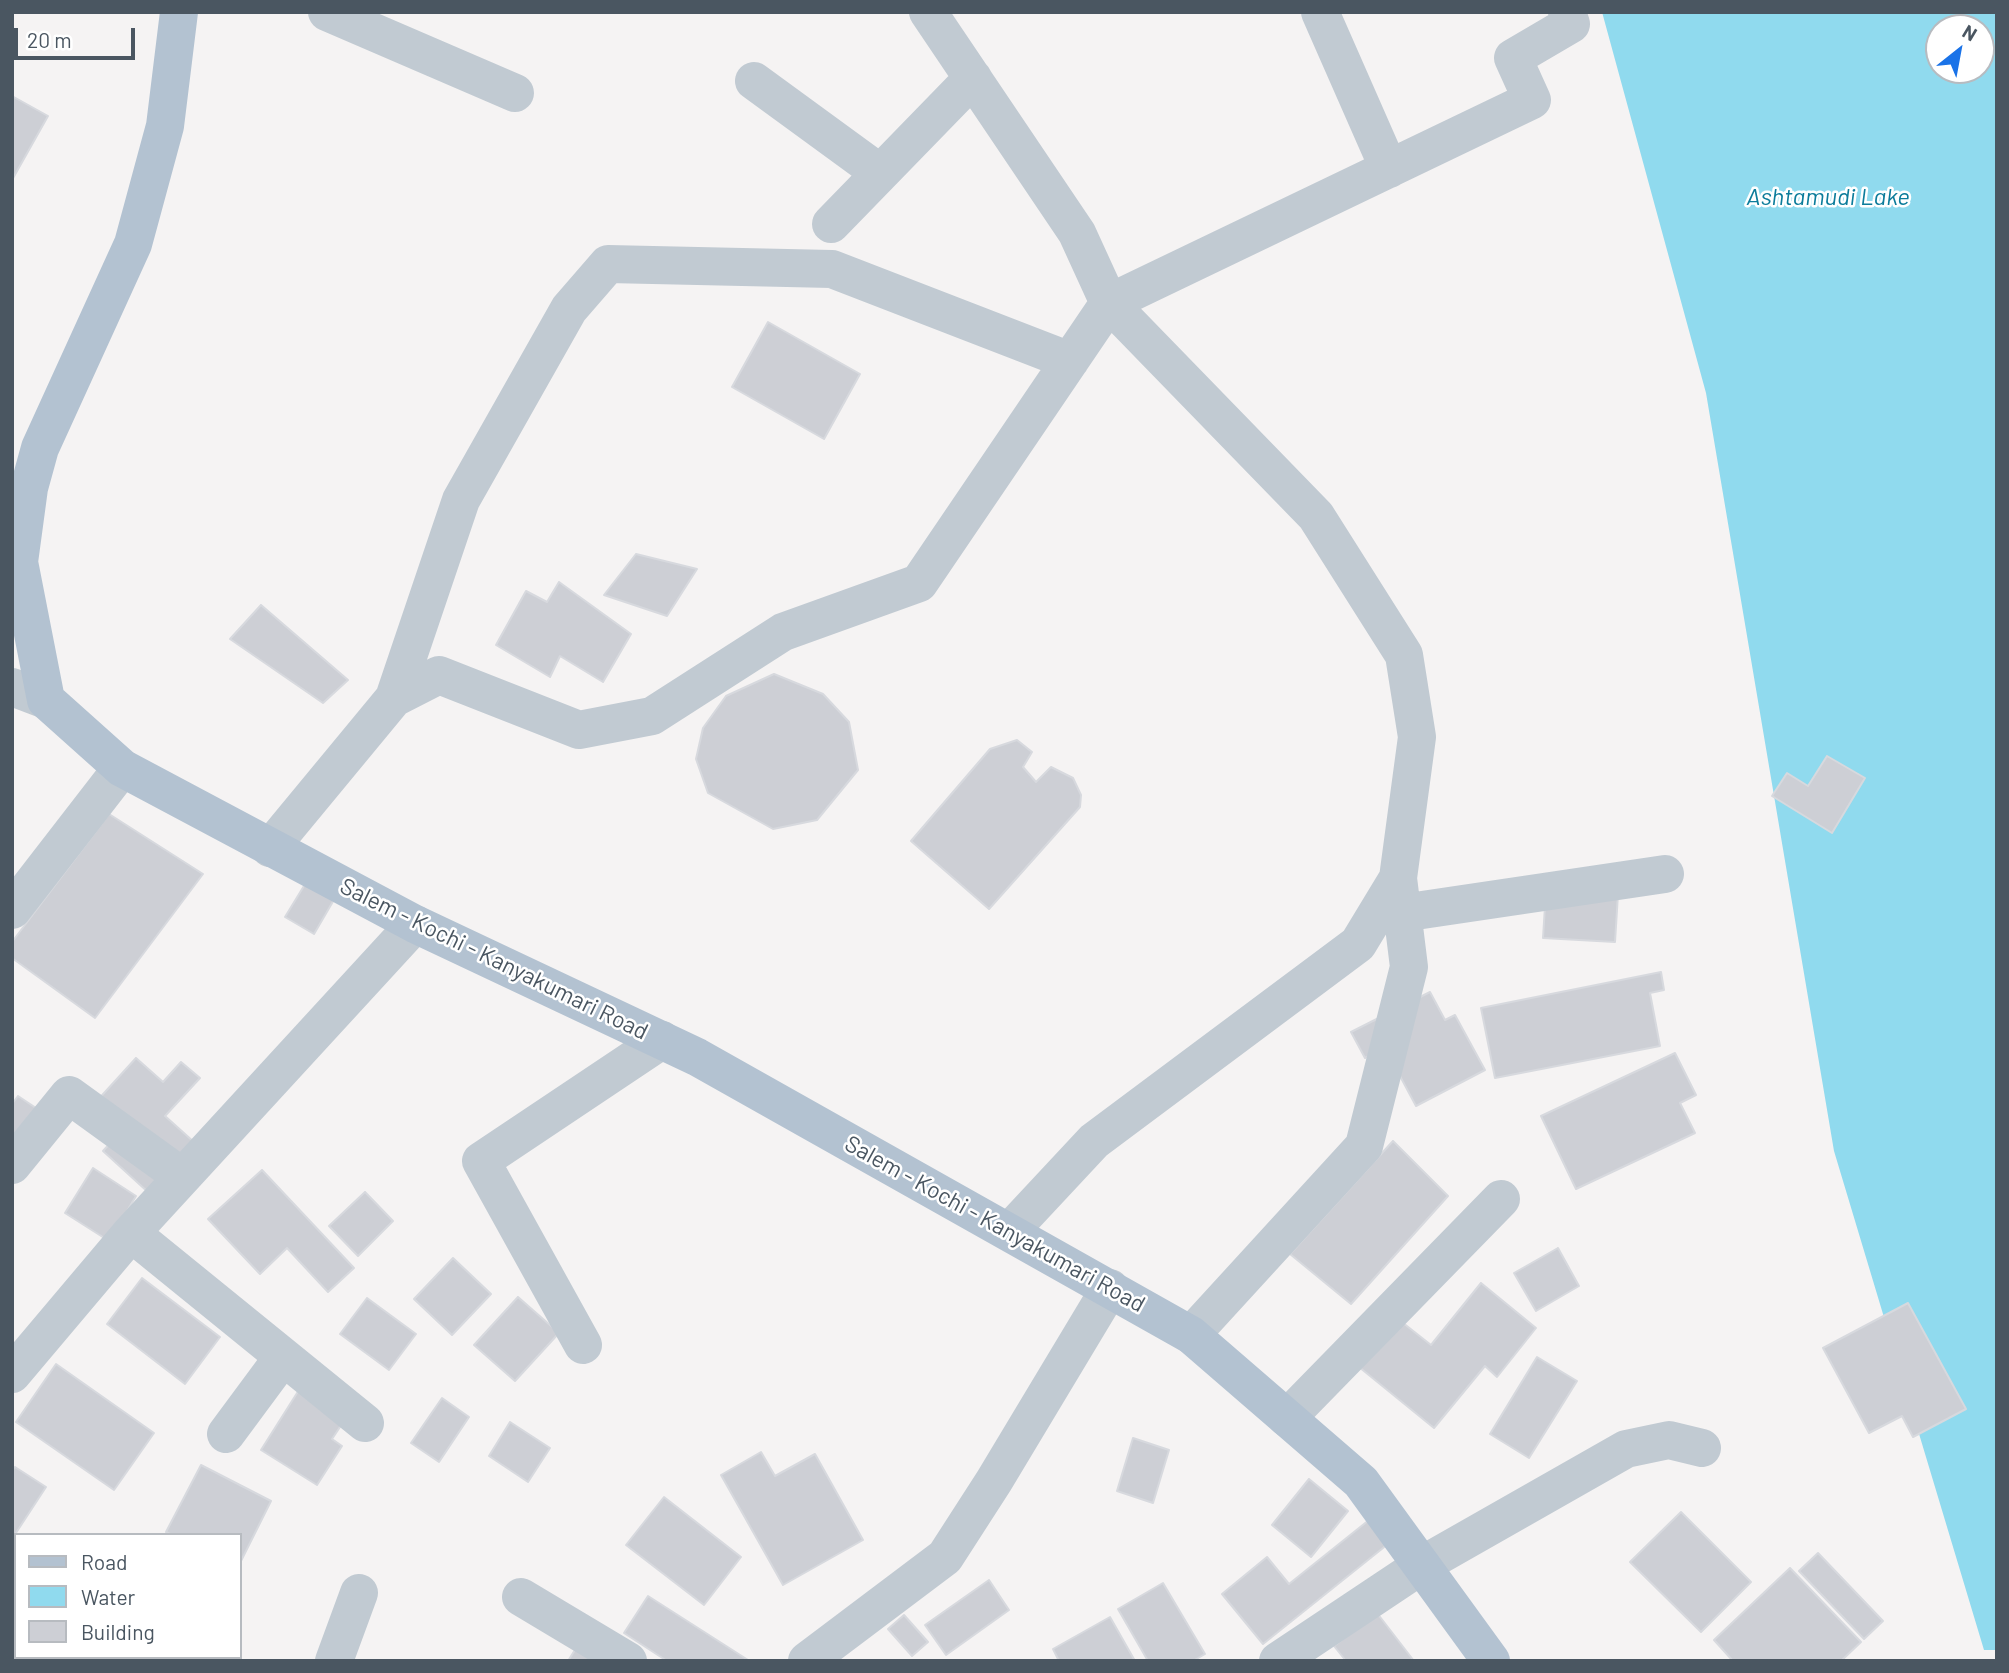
<!DOCTYPE html>
<html>
<head>
<meta charset="utf-8">
<style>
  body { margin:0 }
  #map { position:relative; width:2009px; height:1673px; overflow:hidden; background:#f5f3f3; font-family:Barlow,sans-serif }
  canvas { display:block }
  .frame { position:absolute; inset:0; border:14px solid #4a5661; pointer-events:none }
  .legend { position:absolute; left:14px; top:1533px; width:228px; height:126px; box-sizing:border-box; background:#fff; border:2px solid #b7bbc0; margin:0; padding:9px 12px; list-style:none; font-size:21px; color:#4a5661 }
  .legend li { display:flex; align-items:center; gap:14px; height:35px }
  .legend b { width:35px; border:2px solid #b7bbc0 }
  .north { position:absolute; left:1925px; top:14px; width:70px; height:70px; box-sizing:border-box; background:#fff; border:2px solid #b7bbc0; border-radius:50%; rotate:31deg; font-size:19px; font-weight:700; line-height:28px; text-align:center; color:#4a5661 }
  .north::after { content:''; display:block; margin:auto; width:24px; height:32px; background:#1a73e8; clip-path:polygon(50% 0,100% 100%,50% 72%,0 100%) }
  .scale { position:absolute; left:14px; top:28px; width:121px; height:32px; box-sizing:border-box; border:4px solid #4a5661; border-top:0; padding-left:9px; font-size:21px; line-height:24px; white-space:nowrap; color:#4a5661; -webkit-text-stroke:5px #fff; paint-order:stroke }
</style>
</head>
<body>
<div id="map">
<canvas width="2009" height="1673"></canvas>
<div class="frame"></div>
<ul class="legend">
<li><b style="height:9px;background:#b3c2d1"></b>Road</li>
<li><b style="height:19px;background:#90daee"></b>Water</li>
<li><b style="height:19px;background:#cdcfd5"></b>Building</li>
</ul>
<div class="north">N</div>
<div class="scale">20 m</div>
</div>
<script>
const ctx = document.querySelector('canvas').getContext('2d');
ctx.lineJoin = 'round';
function fill(path, color) { ctx.fillStyle = color; ctx.fill(path, 'evenodd'); }
const toPath = rows => new Path2D(rows.map(r => 'M' + r).join(''));
function strokePath(path, color, width, dash) { ctx.strokeStyle = color; ctx.lineWidth = width; ctx.lineCap = dash ? 'butt' : 'round'; ctx.setLineDash(dash || []); ctx.stroke(path); }
function write(font, color, halo, rows, align = 'center') {
  ctx.font = font + ' Barlow,sans-serif'; ctx.lineWidth = 5; ctx.setLineDash([]); ctx.textBaseline = 'middle'; ctx.strokeStyle = halo; ctx.fillStyle = color; for (const [text, x, y, turn = 0] of rows) {
    ctx.save(); ctx.translate(x, y); ctx.rotate((+turn || 0) * Math.PI / 180); ctx.textAlign = isNaN(turn) ? turn : align; if (halo) ctx.strokeText(text, 0, 0); ctx.fillText(text, 0, 0); ctx.restore();
  }
}
const water = toPath([
  [1602,12,1997,12,1997,1650,1984,1650,1834,1151,1706,393],
  [1939,28,1981,28,1981,70,1939,70]
]);
const building = toPath([
  [12,96,48,116,12,180,12,96],
  [768,322,860,374,824,439,732,387,768,322],
  [636,554,697,569,667,616,604,595,636,554],
  [559,582,631,634,603,682,560,656,550,677,496,645,526,591,547,602,559,582],
  [261,605,348,680,323,703,230,639,261,605],
  [774,674,823,694,849,722,858,770,817,820,773,829,708,793,696,759,703,728,726,696,774,674],
  [1017,740,1032,752,1023,767,1036,782,1051,767,1073,778,1081,795,1080,807,989,909,911,841,990,749,1017,740],
  [1827,756,1865,778,1832,833,1772,796,1787,773,1808,786,1827,756],
  [109,814,203,874,95,1018,12,958,12,942,109,814],
  [307,881,335,898,314,934,285,917,307,881],
  [1546,890,1618,894,1615,942,1543,938,1546,890],
  [1661,972,1664,990,1650,993,1660,1046,1495,1078,1481,1008,1661,972],
  [1430,992,1445,1020,1455,1015,1485,1070,1416,1106,1385,1048,1365,1058,1351,1032,1430,992],
  [1675,1053,1696,1095,1680,1103,1695,1133,1576,1189,1541,1116,1675,1053],
  [136,1058,163,1082,181,1062,200,1078,165,1116,195,1143,149,1193,103,1151,124,1128,95,1103,136,1058],
  [18,1096,63,1126,12,1136,12,1104,18,1096],
  [1393,1141,1448,1196,1351,1304,1290,1254,1393,1141],
  [93,1168,136,1196,109,1241,65,1213,93,1168],
  [262,1170,354,1268,328,1292,287,1248,260,1274,208,1219,262,1170],
  [365,1192,393,1221,358,1256,329,1226,365,1192],
  [1558,1248,1579,1286,1536,1311,1514,1273,1558,1248],
  [453,1258,491,1294,452,1335,414,1299,453,1258],
  [142,1278,220,1337,185,1384,107,1324,142,1278],
  [1481,1283,1536,1328,1497,1377,1485,1366,1434,1428,1359,1367,1398,1319,1431,1345,1481,1283],
  [518,1297,559,1333,515,1381,474,1345,518,1297],
  [367,1298,416,1334,389,1370,340,1334,367,1298],
  [1908,1303,1966,1409,1913,1437,1902,1416,1869,1433,1823,1348,1908,1303],
  [1537,1357,1577,1381,1529,1458,1490,1434,1537,1357],
  [56,1364,154,1433,114,1490,16,1422,56,1364],
  [311,1371,358,1400,332,1439,342,1446,317,1485,261,1450,311,1371],
  [442,1398,469,1417,439,1462,411,1443,442,1398],
  [510,1422,550,1448,528,1482,489,1456,510,1422],
  [1133,1438,1169,1450,1153,1503,1117,1491,1133,1438],
  [761,1452,775,1476,815,1454,863,1540,783,1585,721,1475,761,1452],
  [201,1465,271,1501,240,1563,240,1535,172,1535,166,1532,201,1465],
  [15,1467,46,1487,12,1539,12,1471,15,1467],
  [1309,1479,1348,1511,1311,1557,1272,1525,1309,1479],
  [664,1497,741,1557,704,1605,626,1545,664,1497],
  [1681,1512,1751,1582,1701,1632,1630,1562,1681,1512],
  [1369,1520,1388,1544,1263,1644,1222,1594,1267,1557,1289,1584,1369,1520],
  [1818,1553,1883,1621,1864,1639,1799,1571,1818,1553],
  [1790,1568,1861,1642,1841,1661,1733,1661,1714,1640,1790,1568],
  [989,1580,1009,1610,946,1655,925,1625,989,1580],
  [1163,1583,1205,1654,1193,1661,1148,1661,1118,1609,1163,1583],
  [648,1596,748,1660,748,1661,667,1661,624,1633,648,1596],
  [1377,1613,1414,1661,1346,1661,1334,1646,1377,1613],
  [12,1614,16,1617,16,1657,43,1657,41,1661,12,1661,12,1614],
  [904,1615,928,1642,912,1656,888,1629,904,1615],
  [1110,1617,1135,1661,1059,1661,1053,1649,1110,1617],
  [578,1645,602,1661,568,1661,578,1645]
]);
const minor = toPath([
  [327,12,515,93],
  [1320,12,1389,169],
  [754,81,880,173],
  [831,224,973,78],
  [12,687,46,700],
  [394,698,461,500,569,309,608,264,832,269,1070,361],
  [270,848,394,698,439,675,579,730,652,716,783,632,919,583,1109,303,1077,233,928,12],
  [12,910,122,768],
  [1402,913,1665,874],
  [12,1165,69,1095,181,1176],
  [1010,1231,1094,1141,1358,944,1398,878,1417,737,1404,655,1316,516,1109,303,1532,100,1513,58,1571,24,1567,12],
  [1191,1335,1364,1146,1409,967,1398,878],
  [583,1345,481,1161,662,1040],
  [12,1374,131,1233],
  [1287,1418,1501,1199],
  [365,1423,131,1233,415,924],
  [226,1434,283,1357],
  [521,1597,628,1661],
  [334,1661,359,1593],
  [807,1661,945,1557,994,1481,1110,1288],
  [1278,1661,1422,1565,1626,1449,1669,1440,1702,1448]
]);
const major = toPath([
  [179,12,165,126,133,244,40,448,29,488,19,562,46,700,122,768,415,924,697,1057,1191,1335,1361,1482,1491,1661]
]);
const streetNames = [
  ["Salem - Kochi - Kanyakumari Road",494,959,26],
  ["Salem - Kochi - Kanyakumari Road",995,1224,29]
];
const waterNames = [
  ["Ashtamudi Lake",1828,197]
];
fill(water, '#90daee');
fill(building, '#cdcfd5');
strokePath(building, '#d7d9de', 2);
strokePath(minor, '#c1cad2', 38);
strokePath(major, '#b3c2d1', 38);
write('23px', '#4a5661', '#fff', streetNames);
write('italic 24px', '#0c7c9b', '#fff', waterNames);
</script>
</body>
</html>
